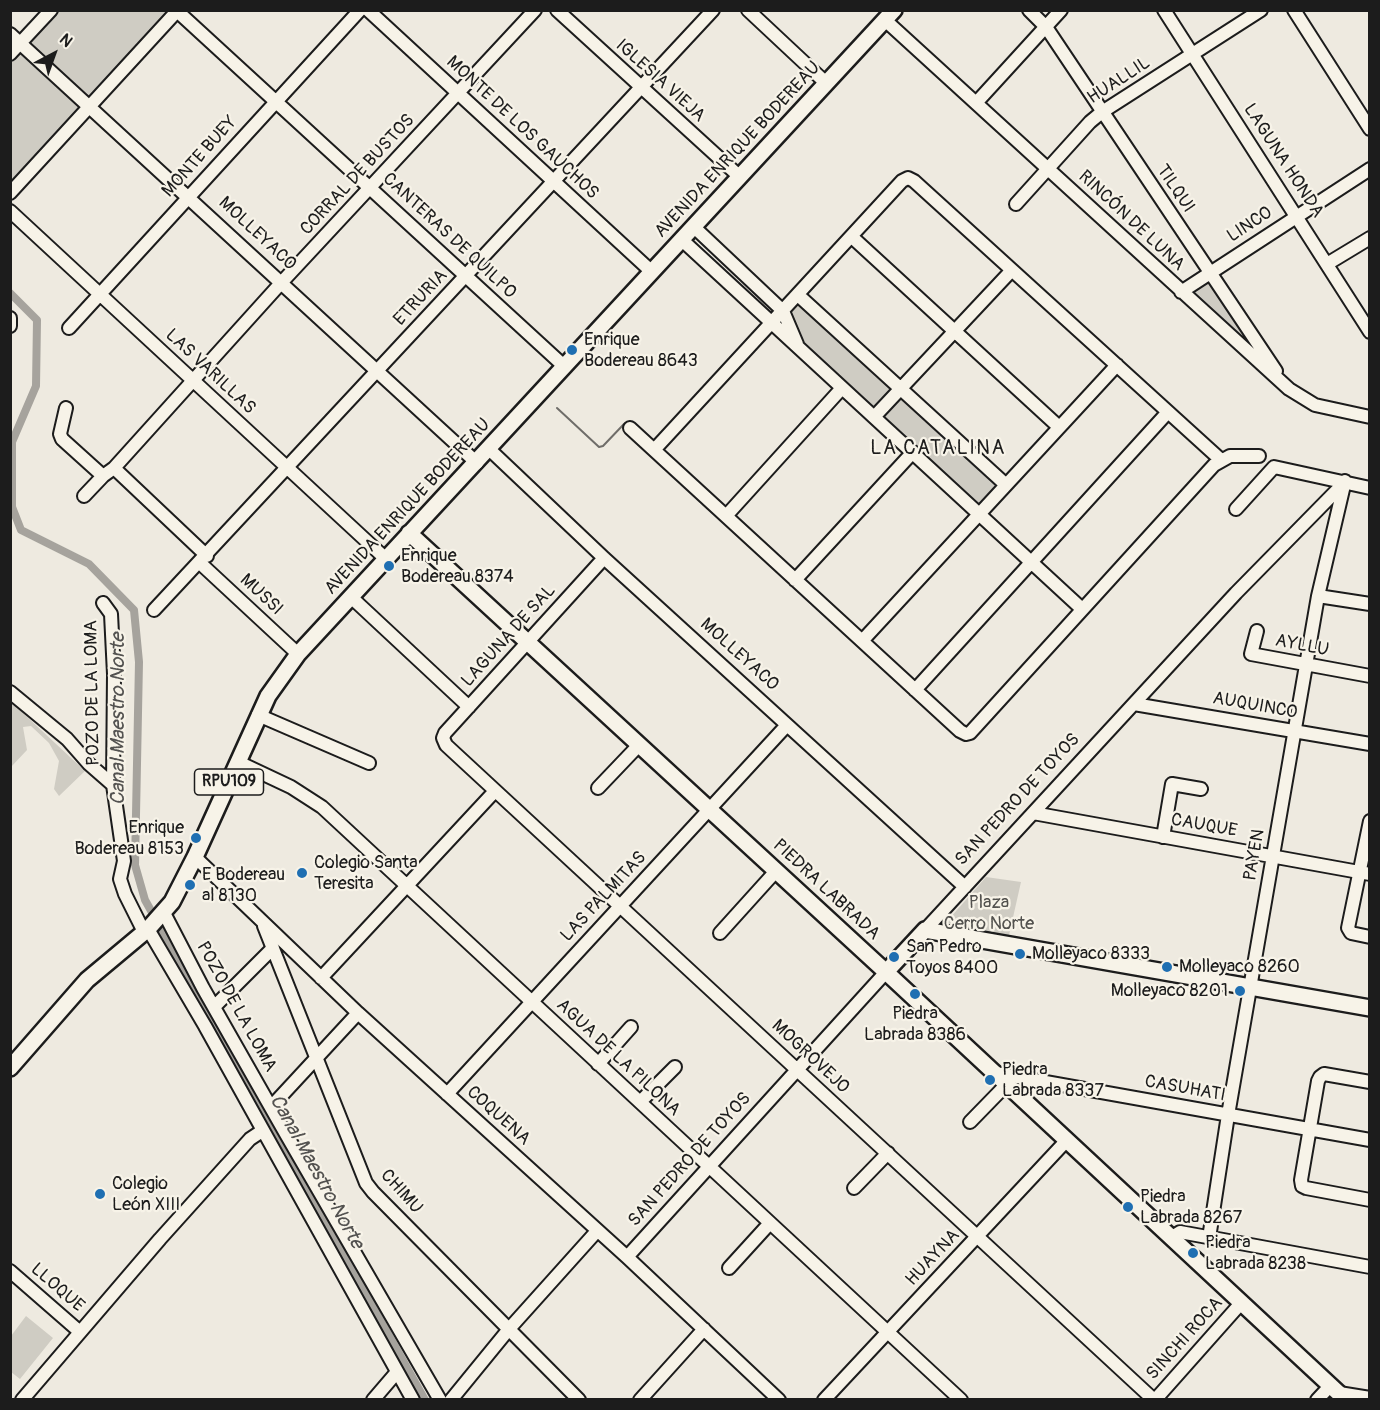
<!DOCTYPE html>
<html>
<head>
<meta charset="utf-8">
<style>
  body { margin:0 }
  #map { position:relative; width:1380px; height:1410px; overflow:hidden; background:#eeeae0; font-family:Pangolin,sans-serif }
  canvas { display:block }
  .frame { position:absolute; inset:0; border:12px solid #1c1c1c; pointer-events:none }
  .north { position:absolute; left:24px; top:24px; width:60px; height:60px; -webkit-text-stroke:4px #f7f3e8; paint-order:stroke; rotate:41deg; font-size:16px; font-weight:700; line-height:24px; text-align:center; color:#1c1c1c }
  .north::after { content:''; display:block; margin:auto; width:21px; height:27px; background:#1c1c1c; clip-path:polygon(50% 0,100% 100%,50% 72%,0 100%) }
</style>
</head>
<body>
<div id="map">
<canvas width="1380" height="1410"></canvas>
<div class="frame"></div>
<div class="north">N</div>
</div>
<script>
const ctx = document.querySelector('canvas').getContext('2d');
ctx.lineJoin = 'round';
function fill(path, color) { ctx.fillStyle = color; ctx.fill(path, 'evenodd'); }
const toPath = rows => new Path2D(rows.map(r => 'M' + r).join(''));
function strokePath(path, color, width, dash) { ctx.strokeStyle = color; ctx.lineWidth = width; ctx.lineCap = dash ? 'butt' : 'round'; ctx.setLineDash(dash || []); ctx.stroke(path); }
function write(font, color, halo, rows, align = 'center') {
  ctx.font = font + ' Pangolin,sans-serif'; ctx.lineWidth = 4.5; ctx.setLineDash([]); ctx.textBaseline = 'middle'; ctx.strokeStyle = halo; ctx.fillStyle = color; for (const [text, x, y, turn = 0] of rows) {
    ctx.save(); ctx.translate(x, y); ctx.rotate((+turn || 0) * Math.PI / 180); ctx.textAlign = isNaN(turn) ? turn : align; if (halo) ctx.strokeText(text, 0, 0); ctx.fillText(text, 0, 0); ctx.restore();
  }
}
const green = toPath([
  [169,10,171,12,89,100,26,42,55,11],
  [20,47,84,107,10,185,10,57],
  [1205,272,1281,383,1181,288],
  [798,299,895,390,873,411,804,349,787,311],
  [901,395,998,484,977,506,881,418],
  [10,701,85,771,59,796,54,789,59,761,49,743,31,726,23,727,27,750,11,767],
  [986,877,1021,882,1007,944,942,927],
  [26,1316,53,1338,20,1379,11,1372,11,1336]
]);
const stream = toPath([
  [557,408,599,447,603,446,624,424]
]);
const canal = toPath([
  [10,293,37,320,36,386,12,442,12,507,21,530,89,564,134,610,139,662,135,865,145,900,425,1400]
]);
const minor = toPath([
  [176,10,565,367],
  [368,10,652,272],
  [557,10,740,177],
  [748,10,826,83],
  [1029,10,1046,27,1276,371],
  [1164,10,1370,332],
  [1294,10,1370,129],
  [885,20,1289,389,1315,405,1370,417],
  [10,34,477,463],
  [10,54,51,10],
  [976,103,1061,10],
  [10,193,178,10],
  [1016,204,1090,122,1102,112,1261,10],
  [10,211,386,559],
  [694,227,783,311,797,344],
  [852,237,1059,427],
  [682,240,1082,609],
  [1327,264,1370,238],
  [1181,292,1370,169],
  [798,295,1005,484],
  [10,318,10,326],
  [69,328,360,10],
  [66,408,60,434,62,439,103,476],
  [874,417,1012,270],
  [630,428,960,731,966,734,970,733,1214,465,1230,456,1259,456],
  [489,449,604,558,965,887],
  [654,450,902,181,908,178,914,181,1221,460],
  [114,468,207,556],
  [84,496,103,476,114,468,281,283,535,10],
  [1236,509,1274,467,1370,488],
  [726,516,842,388],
  [604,558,445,733,443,738,446,745,1154,1400],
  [200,563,298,654],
  [795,580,913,452],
  [1318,596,1370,604],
  [351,597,469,707],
  [103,603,111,614,114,674,113,785,124,861,120,879,125,894,144,932],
  [154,610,713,10],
  [1257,631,1251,654,1370,676],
  [862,641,1117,365],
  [915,690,1168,412],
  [10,692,67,739,89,764,113,785],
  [1134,704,1370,744],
  [258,715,369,763],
  [238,762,291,787,322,807,961,1400],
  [598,788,639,745],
  [1033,813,1370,874],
  [1370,821,1348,928,1351,933,1370,937],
  [1163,837,1172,784,1201,789],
  [195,857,358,1013,627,1257,779,1400],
  [164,913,203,988,286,1134,440,1400],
  [264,926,366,1183,373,1192,579,1400],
  [148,929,205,1026,413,1400],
  [925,930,1236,593,1345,482],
  [720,933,776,871],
  [321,978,495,791],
  [214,1007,273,948],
  [598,1064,631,1027],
  [995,1073,1370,1140],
  [1370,1082,1324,1074,1320,1077,1318,1081,1301,1180,1302,1186,1306,1188,1370,1200],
  [447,1094,787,725],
  [640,1102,675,1067],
  [271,1107,358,1013],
  [970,1122,1007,1084],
  [854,1188,888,1153],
  [1172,1237,1180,1232,1370,1267],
  [1209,1238,1228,1115,1318,596,1345,481],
  [627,1257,886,972],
  [729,1268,770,1223],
  [10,1271,80,1332],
  [1339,1393,1370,1398],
  [22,1400,160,1239,250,1139,262,1131],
  [373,1400,397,1372],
  [451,1400,509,1329,597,1231],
  [640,1400,704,1329],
  [824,1400,1067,1140],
  [1155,1400,1242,1302],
  [1317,1400,1331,1385]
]);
const major = toPath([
  [409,533,886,972,1346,1400],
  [886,972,925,930,1370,1008],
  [10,1068,87,980,148,929,172,902,195,857,268,696,298,654,894,10]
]);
const markers = [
  [572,350,6,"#1f6fb2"],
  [389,566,6,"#1f6fb2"],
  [196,838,6,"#1f6fb2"],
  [302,873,6,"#1f6fb2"],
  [190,885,6,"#1f6fb2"],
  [1020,954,6,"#1f6fb2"],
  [894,957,6,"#1f6fb2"],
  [1167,967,6,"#1f6fb2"],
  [1240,991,6,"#1f6fb2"],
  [915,994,6,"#1f6fb2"],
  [990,1080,6,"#1f6fb2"],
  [100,1194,6,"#1f6fb2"],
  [1128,1207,6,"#1f6fb2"],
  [1193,1253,6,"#1f6fb2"]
];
const shields = [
  [229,782,69]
];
const shieldNames = [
  ["RPU109",229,782]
];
const streetNames = [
  ["IGLESIA VIEJA",660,81,42],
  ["HUALLIL",1119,81,-33],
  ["MONTE DE LOS GAUCHOS",522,128,43],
  ["AVENIDA ENRIQUE BODEREAU",738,150,-47],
  ["MONTE BUEY",200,157,-48],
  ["LAGUNA HONDA",1283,161,57],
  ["CORRAL DE BUSTOS",358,175,-47],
  ["TILQUI",1175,189,56],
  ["RINCÓN DE LUNA",1131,221,43],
  ["LINCO",1250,225,-33],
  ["MOLLEYACO",257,234,43],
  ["CANTERAS DE QUILPO",449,236,43],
  ["ETRURIA",421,298,-47],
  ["LAS VARILLAS",210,372,43],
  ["AVENIDA ENRIQUE BODEREAU",408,507,-47],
  ["MUSSI",261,595,43],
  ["LAGUNA DE SAL",509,636,-48],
  ["AYLLU",1302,646,11],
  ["MOLLEYACO",739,655,42],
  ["POZO DE LA LOMA",93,693,-91],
  ["AUQUINCO",1255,706,10],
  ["SAN PEDRO DE TOYOS",1018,800,-47],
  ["CAUQUE",1204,826,10],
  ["PAYEN",1255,855,-80],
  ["PIEDRA LABRADA",826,890,43],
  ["LAS PALMITAS",604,897,-47],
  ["POZO DE LA LOMA",236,1007,61],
  ["MOGROVEJO",810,1057,43],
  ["AGUA DE LA PILONA",618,1058,43],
  ["CASUHATI",1185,1089,10],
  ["COQUENA",498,1116,42],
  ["SAN PEDRO DE TOYOS",690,1160,-48],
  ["CHIMU",401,1192,48],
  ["HUAYNA",933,1258,-47],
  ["LLOQUE",57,1288,41],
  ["SINCHI ROCA",1185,1339,-48]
];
const poiNames = [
  ["Enrique",584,340],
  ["Bodereau 8643",584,361],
  ["Enrique",401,556],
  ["Bodereau 8374",401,577],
  ["Enrique",184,828,"right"],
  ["Bodereau 8153",184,849,"right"],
  ["Colegio Santa",314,863],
  ["Teresita",314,884],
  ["E Bodereau",202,875],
  ["al 8130",202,896],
  ["San Pedro",906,947],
  ["Toyos 8400",906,968],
  ["Molleyaco 8333",1032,954],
  ["Molleyaco 8260",1179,967],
  ["Molleyaco 8201",1228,991,"right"],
  ["Piedra",915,1014,"center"],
  ["Labrada 8386",915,1035,"center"],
  ["Piedra",1002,1070],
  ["Labrada 8337",1002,1091],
  ["Colegio",112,1184],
  ["León XIII",112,1205],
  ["Piedra",1140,1197],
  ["Labrada 8267",1140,1218],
  ["Piedra",1205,1243],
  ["Labrada 8238",1205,1264]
];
const parkNames = [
  ["Plaza",989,903],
  ["Cerro Norte",989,924]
];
const neighbourhoodNames = [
  ["LA CATALINA",938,449]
];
const waterNames = [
  ["Canal Maestro Norte",119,719,-90],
  ["Canal Maestro Norte",316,1172,61]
];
fill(green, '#cfccc3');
strokePath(stream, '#6f6d69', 2);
strokePath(canal, '#a6a39d', 8);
strokePath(minor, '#1c1c1c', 16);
strokePath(major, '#1c1c1c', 20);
strokePath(minor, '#f7f3e8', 12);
strokePath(major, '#f7f3e8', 15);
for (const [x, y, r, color] of markers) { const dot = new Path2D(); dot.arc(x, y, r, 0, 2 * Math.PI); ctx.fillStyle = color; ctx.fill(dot); strokePath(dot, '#f7f3e8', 2); }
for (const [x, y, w] of shields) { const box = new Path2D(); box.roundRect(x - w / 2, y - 13, w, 26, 4.5); ctx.fillStyle = '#f7f3e8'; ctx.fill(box); strokePath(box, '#1c1c1c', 1.5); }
write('bold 16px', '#1c1c1c', null, shieldNames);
write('18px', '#1c1c1c', '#f7f3e8', streetNames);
write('18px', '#1c1c1c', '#f7f3e8', poiNames, 'left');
write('18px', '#52514e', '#f7f3e8', parkNames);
ctx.letterSpacing = '1.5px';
write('20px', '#1c1c1c', '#f7f3e8', neighbourhoodNames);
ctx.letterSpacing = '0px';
write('italic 20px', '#535250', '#f7f3e8', waterNames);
</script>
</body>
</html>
